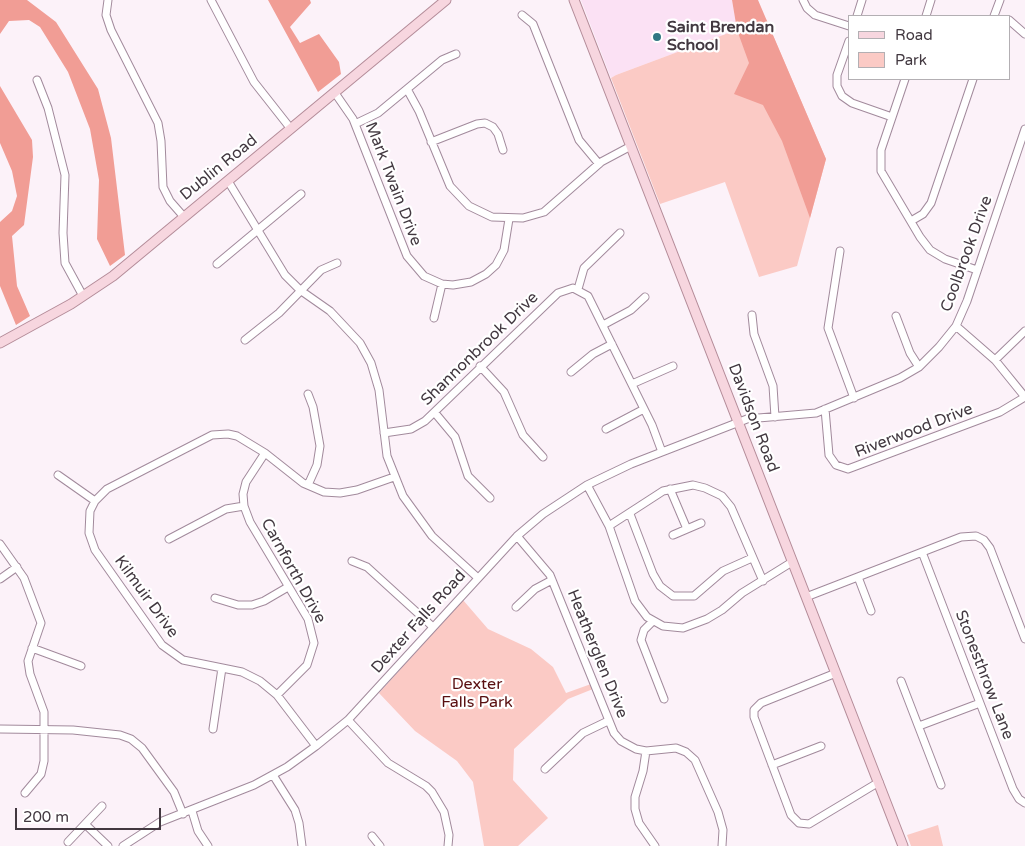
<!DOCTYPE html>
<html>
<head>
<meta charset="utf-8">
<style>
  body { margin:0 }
  #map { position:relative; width:1025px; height:846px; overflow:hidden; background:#fcf2f9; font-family:"Varela Round",sans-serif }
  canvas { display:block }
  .legend { position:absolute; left:848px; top:15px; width:162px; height:65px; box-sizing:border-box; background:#fff; border:1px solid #b3afb3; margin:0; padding:6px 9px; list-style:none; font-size:15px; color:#423840 }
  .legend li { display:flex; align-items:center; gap:10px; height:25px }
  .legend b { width:25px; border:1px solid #b3afb3 }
  .scale { position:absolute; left:15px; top:808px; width:146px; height:22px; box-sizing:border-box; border:2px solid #423840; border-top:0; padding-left:6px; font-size:15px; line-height:18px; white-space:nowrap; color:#423840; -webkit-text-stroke:4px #fff; paint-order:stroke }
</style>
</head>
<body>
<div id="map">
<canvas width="1025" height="846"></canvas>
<ul class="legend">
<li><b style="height:6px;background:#f7d6df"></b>Road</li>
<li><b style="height:14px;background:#fbcac5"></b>Park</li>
</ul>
<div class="scale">200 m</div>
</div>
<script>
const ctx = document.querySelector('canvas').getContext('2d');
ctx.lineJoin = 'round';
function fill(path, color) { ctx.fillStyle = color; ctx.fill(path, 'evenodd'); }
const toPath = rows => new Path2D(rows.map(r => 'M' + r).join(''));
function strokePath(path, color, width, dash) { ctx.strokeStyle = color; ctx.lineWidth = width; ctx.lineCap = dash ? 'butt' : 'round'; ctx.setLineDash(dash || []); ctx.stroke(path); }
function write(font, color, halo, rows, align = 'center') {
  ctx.font = font + ' "Varela Round",sans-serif'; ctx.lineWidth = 4.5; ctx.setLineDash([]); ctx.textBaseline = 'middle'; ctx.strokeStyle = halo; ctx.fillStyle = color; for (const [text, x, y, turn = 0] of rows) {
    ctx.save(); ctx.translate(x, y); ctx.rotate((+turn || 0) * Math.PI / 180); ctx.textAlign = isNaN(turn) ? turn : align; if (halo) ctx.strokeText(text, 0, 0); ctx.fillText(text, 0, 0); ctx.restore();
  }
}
const built = toPath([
  [581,0,732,0,737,30,616,75,611,78]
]);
const green = toPath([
  [766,19,826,159,797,266,759,277,725,182,660,204,611,78,616,75],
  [463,600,488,629,531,649,553,667,566,693,591,684,593,689,568,699,514,749,513,780,548,818,518,846,484,846,473,782,457,761,415,731,379,693],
  [938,825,943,846,911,846,907,835]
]);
const forest = toPath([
  [0,0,27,0,56,22,98,89,111,138,125,255,110,266,97,239,99,180,90,129,68,72,40,27,29,20,9,21,0,34],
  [268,0,310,0,311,3,290,27,300,43,319,34,339,62,341,74,318,92],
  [732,0,758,0,826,159,810,218,782,141,763,105,734,94,749,63,737,30],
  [0,86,32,140,33,157,24,225,12,236,17,286,30,316,16,325,0,286,0,222,12,211,17,196,12,171,0,143]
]);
const minor = toPath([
  [108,0,106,15,111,30,158,123,161,141,163,187,170,201,184,217],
  [211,0,254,82,291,129],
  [803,0,807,8,815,15,849,26],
  [522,15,533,24,579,140,599,164],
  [857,16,862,0],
  [926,16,931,0],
  [994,16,1000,0],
  [1009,20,1025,34],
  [849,41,837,75,837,86,842,96,852,103,892,117],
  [905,79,881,150,881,171,920,237,930,250,945,259,977,270],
  [37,80,48,108,65,175,63,233,65,263,83,296],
  [407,89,419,111,450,186,469,206,492,217,523,218,544,212,601,162,631,146],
  [335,93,353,119,407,256,424,276,442,284,453,285,471,282,486,274,496,265,504,250,509,219],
  [355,124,378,113,442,60,456,54],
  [431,142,477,124,485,123,493,127,498,134,503,150],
  [228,181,285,275,300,290,330,311,360,343,371,363,379,390,387,456,403,496,432,536,478,578],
  [911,221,923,214,931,203,973,79],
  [840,251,828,328,854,398],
  [217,264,301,194],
  [578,289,584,268,620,233],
  [752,315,754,334,773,386,775,417],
  [896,316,910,353,919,367],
  [434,318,442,284],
  [603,325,631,310,645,297],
  [956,326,995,360,1025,397],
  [245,340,279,313,321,270,337,263],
  [995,360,1025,331],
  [480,366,504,392,523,435,543,457],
  [571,372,593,354,612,344],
  [632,384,673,366],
  [308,394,313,407,320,446,317,465,308,485],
  [825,409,829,455,836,465,848,469,1000,412,1025,397],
  [435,413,455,437,468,476,490,498],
  [606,429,644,409],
  [384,433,411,429,425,421,558,293,573,288,588,296,652,425,662,452],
  [265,453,246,482,243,494,244,506,250,522,308,619,314,643,307,665,277,695],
  [58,475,95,501],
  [587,485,609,526,635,601,647,617,663,626,683,628,707,619,722,610,742,593,792,562],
  [670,489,687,529],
  [630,514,653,574,660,586,673,596,694,596,723,571,752,558],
  [609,526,663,491,693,485,705,488,722,496,731,507,763,581],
  [673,535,701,523],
  [517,536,550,575,614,733,621,741,636,749,646,751,676,748,686,752,695,760,718,812,723,830,722,846],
  [169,539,226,509,244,506],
  [0,544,24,578,41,623,28,661,30,674,44,712,44,761,41,774,25,793],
  [922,552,1013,789,1019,799,1025,803],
  [352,561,367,567,433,627],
  [858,577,871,611],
  [0,579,17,567],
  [806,597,961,537,976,536,984,540,990,548,1025,639],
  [215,598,238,605,252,605,264,601,288,587],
  [516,607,535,589,552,580],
  [653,621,644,630,641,640,664,699],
  [32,648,81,666],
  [836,673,761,703,754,710,754,717,791,815,799,823,809,824,879,782],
  [901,681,941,785],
  [348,720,388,763,426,786,432,792,444,812,449,835,448,846],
  [919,726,980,703],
  [0,729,73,730,120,735,131,739,142,748,174,792,183,814],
  [213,729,222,668],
  [316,746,277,695,260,681,242,672,183,660,162,645,95,550,89,533,90,511,95,501,107,489,212,435,228,434,237,436,265,453,303,483,324,492,340,493,357,490,394,477],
  [646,751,643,771,635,797,635,809,639,823,655,846],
  [772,765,821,746],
  [545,769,583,733,608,721],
  [273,775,295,810,299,823,302,846],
  [192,811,198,831,208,846],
  [85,824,108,846],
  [372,836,380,846],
  [68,842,102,806],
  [123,846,160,822,254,785,287,767,316,746,348,720,517,536,543,514,587,485,631,464,747,419,816,413,900,378,919,367,939,347,956,326,967,301,1025,129]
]);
const major = toPath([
  [574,0,903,846],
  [0,343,71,304,113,276,446,0]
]);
const markers = [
  [657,37,5,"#307783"]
];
const poiNames = [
  ["Saint Brendan",667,28],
  ["School",667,46]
];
const streetNames = [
  ["Dublin Road",219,168,-39],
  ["Mark Twain Drive",393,184,69],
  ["Coolbrook Drive",967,254,-70],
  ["Shannonbrook Drive",480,349,-44],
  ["Davidson Road",753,418,69],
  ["Riverwood Drive",914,431,-21],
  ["Carnforth Drive",293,571,61],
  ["Kilmuir Drive",146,597,54],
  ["Dexter Falls Road",419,622,-48],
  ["Heatherglen Drive",597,654,68],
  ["Stonesthrow Lane",984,675,69]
];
const parkNames = [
  ["Dexter",477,685],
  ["Falls Park",477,703]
];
fill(built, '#fbe1f4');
fill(green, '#fbcac5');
fill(forest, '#f19d95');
strokePath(minor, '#a28a9c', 9);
strokePath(major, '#b48c99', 11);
strokePath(minor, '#fff', 7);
strokePath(major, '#f7d6df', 9);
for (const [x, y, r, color] of markers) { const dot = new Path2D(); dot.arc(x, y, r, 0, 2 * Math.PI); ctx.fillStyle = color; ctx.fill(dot); strokePath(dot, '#fff', 2); }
write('bold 16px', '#423840', '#fff', poiNames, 'left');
write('16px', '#423840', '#fff', streetNames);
write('16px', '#590f10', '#fff', parkNames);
</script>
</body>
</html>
